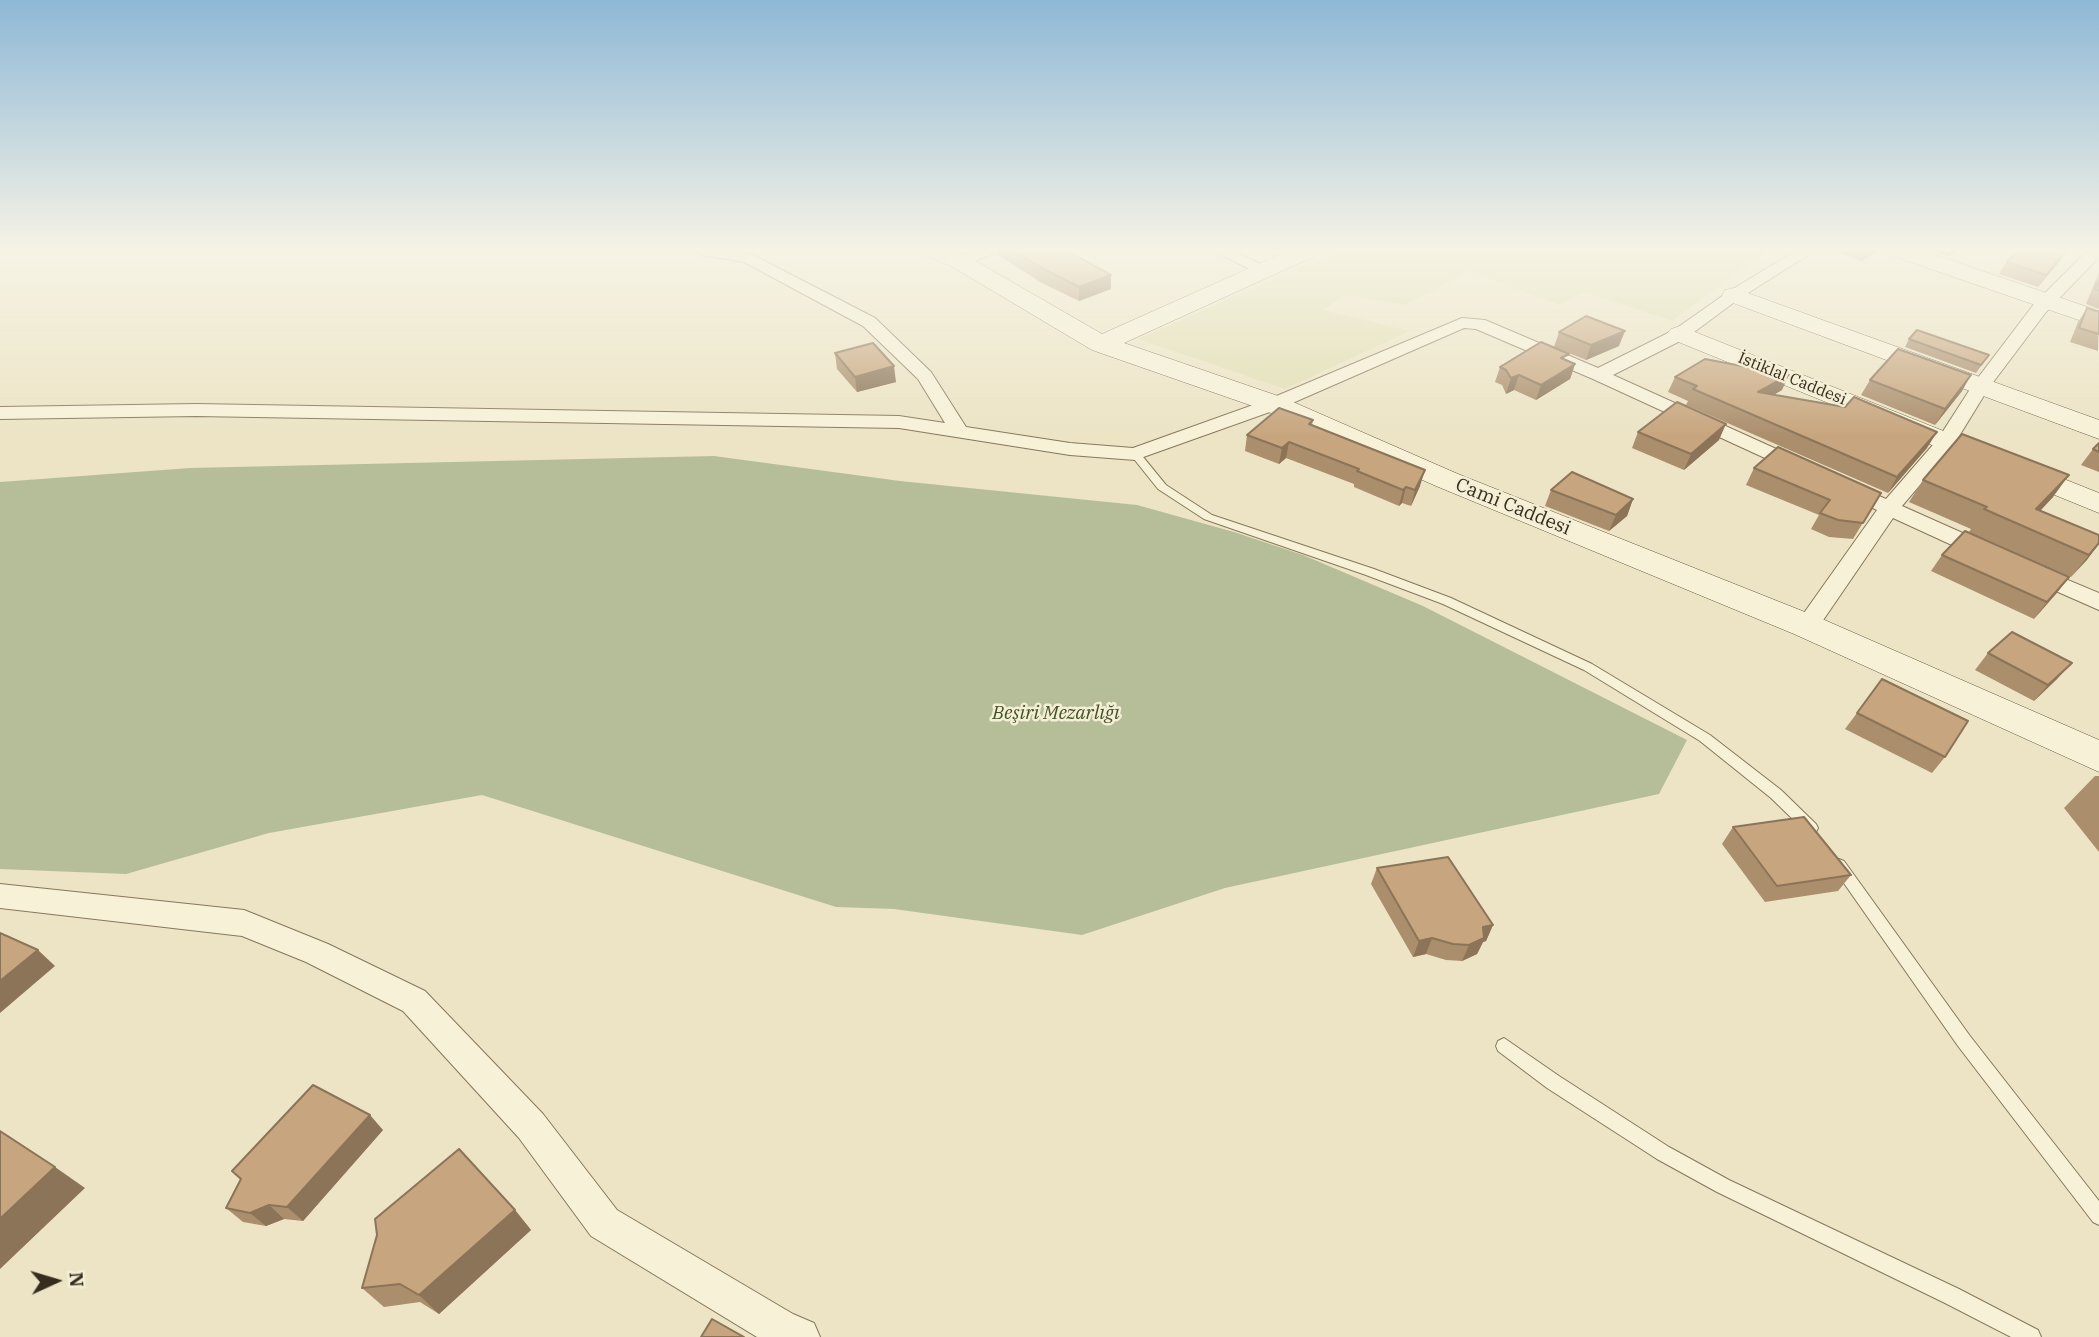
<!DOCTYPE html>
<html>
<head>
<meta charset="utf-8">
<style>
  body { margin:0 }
  #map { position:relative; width:2099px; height:1337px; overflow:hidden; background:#ece4c5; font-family:"IBM Plex Serif",serif }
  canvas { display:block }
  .north { position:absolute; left:21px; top:1246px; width:70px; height:70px; -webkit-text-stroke:5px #f3eed5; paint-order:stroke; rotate:86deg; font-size:19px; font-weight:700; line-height:28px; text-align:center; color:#372d1f }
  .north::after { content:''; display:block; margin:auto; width:24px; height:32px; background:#372d1f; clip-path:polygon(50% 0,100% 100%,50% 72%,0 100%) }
</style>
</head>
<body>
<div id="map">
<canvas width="2099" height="1337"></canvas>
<div class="north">N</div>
</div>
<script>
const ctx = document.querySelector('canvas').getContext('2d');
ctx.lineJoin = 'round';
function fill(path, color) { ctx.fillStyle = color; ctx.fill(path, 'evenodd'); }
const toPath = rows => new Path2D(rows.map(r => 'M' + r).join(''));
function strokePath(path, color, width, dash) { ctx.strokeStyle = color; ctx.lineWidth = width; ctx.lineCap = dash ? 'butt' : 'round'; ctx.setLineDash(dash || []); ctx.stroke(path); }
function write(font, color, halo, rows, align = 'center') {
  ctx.font = font + ' "IBM Plex Serif",serif'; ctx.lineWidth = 5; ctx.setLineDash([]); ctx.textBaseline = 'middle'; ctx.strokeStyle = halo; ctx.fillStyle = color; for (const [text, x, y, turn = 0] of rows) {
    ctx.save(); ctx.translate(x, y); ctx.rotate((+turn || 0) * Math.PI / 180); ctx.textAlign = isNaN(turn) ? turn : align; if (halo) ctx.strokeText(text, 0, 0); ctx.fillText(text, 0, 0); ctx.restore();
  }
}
const farmland = toPath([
  [1340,250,1769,250,1672,321,1584,292,1559,305,1469,271,1405,305,1346,295,1323,310,1410,331,1285,389,1138,339]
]);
const cemetery = toPath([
  [714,456,900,481,1137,505,1234,532,1303,555,1423,606,1687,740,1659,794,1225,888,1082,935,894,909,836,907,482,795,269,833,126,874,0,869,0,482,190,468]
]);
const lane = toPath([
  [1135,451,1139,452,1166,485,1212,515,1374,569,1451,598,1592,664,1710,735,1781,790,1816,824,1818,828,1816,832,1811,834,1806,832,1771,798,1700,741,1584,670,1443,604,1366,575,1204,519,1158,489,1130,454,1135,451],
  [1839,859,1844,861,1970,1036,2099,1201,2099,1225,2093,1222,1958,1046,1834,869,1832,865,1834,861,1839,859],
  [1504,1038,1559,1076,1669,1147,1729,1180,1959,1289,2038,1330,2041,1337,2011,1337,1945,1303,1717,1192,1657,1159,1547,1088,1498,1051,1496,1046,1498,1041,1504,1038]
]);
const street = toPath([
  [694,250,729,250,753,255,875,318,931,372,966,427,1070,443,1133,448,1267,400,1462,318,1485,320,1598,368,1674,330,1728,292,1797,250,1816,250,1740,298,1686,338,1613,375,1805,462,1808,466,1805,470,1798,472,1791,470,1593,379,1476,329,1464,328,1281,408,1135,460,1070,455,899,428,196,416,0,419,0,407,196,404,899,416,945,423,918,379,863,326,744,262,702,255,694,250],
  [977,250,1000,250,997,253,959,266,951,261,953,258,977,250],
  [1211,250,1232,250,1272,270,1264,275,1258,273,1211,250],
  [2088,250,2099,250,2099,257,2046,312,1988,389,1953,446,1902,506,1994,547,1997,552,1994,557,1978,557,1893,518,1815,632,1807,634,1799,632,1795,626,1799,620,1877,510,1840,493,1837,489,1840,485,1854,485,1886,499,1938,439,1974,383,2034,304,2088,250],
  [2032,565,2099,593,2099,610,2024,577,2021,572,2024,567,2032,565],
  [0,884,244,910,328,944,425,991,543,1114,617,1210,793,1314,814,1323,820,1337,757,1337,591,1236,519,1138,403,1011,306,962,242,936,0,908,0,884]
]);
const secondary = toPath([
  [920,250,952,250,967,256,1102,334,1290,250,1321,250,1317,255,1124,343,1284,398,1458,474,1820,618,2099,740,2099,772,1794,634,1436,486,1264,410,1092,350,951,266,924,255,920,250],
  [1886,250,1921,250,2099,311,2099,327,1890,255,1886,250],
  [1734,288,2099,420,2099,439,1725,300,1722,295,1725,290,1734,288],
  [1680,326,2099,493,2099,513,1671,339,1667,334,1671,329,1680,326]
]);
const wall = toPath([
  [998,250,1066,250,1111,289,1079,301,1042,283,998,255],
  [1832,250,1880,250,1861,261],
  [1930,250,1960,250,1948,256],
  [2018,250,2069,250,2038,287,1999,274,2007,262],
  [2099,272,2099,309,2086,304],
  [2087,308,2099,312,2098,351,2070,342,2078,322],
  [1559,332,1619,346,1586,360,1554,347],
  [1909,339,1989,355,1976,373,1905,347],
  [835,353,896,382,857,392,837,369],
  [1567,360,1575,364,1570,379,1536,400,1514,390,1506,394,1502,385,1495,382,1500,367],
  [1675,377,1782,390,1773,395,1927,448,1888,493,1686,405,1688,401,1668,392],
  [1870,380,1962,391,1935,425,1861,395],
  [1313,420,1312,425,1420,486,1411,506,1402,503,1399,506,1354,487,1354,484,1286,458,1279,464,1245,451,1247,435],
  [1638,432,1719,440,1684,470,1632,448],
  [2099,443,2099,472,2081,465,2093,449],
  [1754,468,1881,493,1853,539,1829,537,1811,529,1819,515,1746,485],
  [1923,480,2053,497,2040,511,2099,535,2099,544,2071,577,1969,532,1971,529,1909,502],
  [1551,490,1633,499,1627,516,1609,531,1545,506],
  [1942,555,2069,577,2034,619,1931,571],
  [1988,653,2057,679,2034,701,1975,670],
  [1857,713,1945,757,1932,773,1845,729],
  [2095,776,2099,776,2099,852,2064,808],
  [1733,827,1851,875,1838,891,1765,902,1722,844],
  [1377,868,1493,925,1486,941,1483,942,1477,954,1462,961,1446,960,1426,954,1413,957,1371,884],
  [383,1130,303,1221,284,1219,266,1226,243,1222,226,1208],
  [515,1210,531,1230,439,1314,420,1302,384,1307,362,1288]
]);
const shadedWall = toPath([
  [1867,250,1880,250,1861,261],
  [1952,250,1960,250,1948,256],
  [2067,250,2069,250,2038,287,2046,275],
  [1111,275,1111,289,1079,301,1079,287],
  [1625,331,1619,346,1586,360,1591,345],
  [1575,364,1570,379,1536,400,1541,385],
  [894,366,896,382,857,392,855,377],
  [1519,375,1514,390,1506,394,1511,378],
  [1789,375,1782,390,1751,408,1758,392],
  [1971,375,1962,391,1935,425,1945,409],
  [1726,424,1719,440,1684,470,1691,454],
  [1937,432,1927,448,1888,493,1897,477],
  [1289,442,1286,458,1279,464,1282,448],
  [1425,470,1420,486,1411,506,1415,490],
  [2069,475,2053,497,2025,527,2036,509],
  [1406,487,1402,503,1399,506,1403,490],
  [1633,499,1627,516,1609,531,1616,515],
  [2099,543,2087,560,2071,577,2089,555],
  [2069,577,2056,594,2034,619,2047,602],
  [2072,663,2057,679,2034,701,2048,685],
  [1493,925,1486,941,1483,942,1477,954,1462,961,1469,945,1483,927],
  [1432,938,1426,954,1413,957,1419,941],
  [38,950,55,966,0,1013,0,981],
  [370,1115,383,1130,303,1221,287,1207],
  [55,1167,85,1188,0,1269,0,1219],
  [269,1205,284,1219,266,1226,250,1213],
  [515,1210,531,1230,439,1314,419,1295]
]);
const building = toPath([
  [1013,250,1066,250,1111,275,1079,287,1042,268,1013,250],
  [2018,250,2067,250,2046,275,2007,262,2018,250],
  [2099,280,2099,291,2095,289,2099,280],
  [2087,308,2099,312,2099,334,2079,328,2087,308],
  [1586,316,1625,331,1591,345,1559,332,1586,316],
  [1917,330,1989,355,1981,365,1909,339,1917,330],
  [1541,342,1569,354,1561,358,1575,364,1541,385,1519,375,1511,378,1506,370,1500,367,1541,342],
  [873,343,894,366,855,377,835,353,873,343],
  [1898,349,1971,375,1945,409,1870,380,1898,349],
  [1705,359,1789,375,1758,392,1845,407,1854,397,1937,432,1897,477,1693,389,1697,386,1675,377,1705,359],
  [1677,402,1726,424,1691,454,1638,432,1677,402],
  [1279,408,1313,420,1309,424,1425,470,1415,490,1406,487,1403,490,1357,471,1359,469,1289,442,1282,448,1247,435,1279,408],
  [1962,434,2069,475,2036,509,2099,535,2099,543,2089,555,1984,509,1987,507,1923,480,1962,434],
  [2099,443,2099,452,2093,449,2099,443],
  [1778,447,1881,493,1863,523,1838,520,1820,513,1830,500,1754,468,1778,447],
  [1572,472,1633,499,1616,515,1551,490,1572,472],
  [1965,531,2069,577,2047,602,1942,555,1965,531],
  [2012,632,2072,663,2048,685,1988,653,2012,632],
  [1882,679,1968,721,1945,757,1857,713,1882,679],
  [1804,817,1851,875,1777,886,1733,827,1804,817],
  [1448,857,1493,925,1483,927,1484,938,1469,945,1453,944,1432,938,1419,941,1377,868,1448,857],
  [0,933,38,950,0,981,0,933],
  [313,1085,370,1115,287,1207,269,1205,250,1213,226,1208,241,1179,232,1171,313,1085],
  [0,1131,55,1167,0,1219,0,1131],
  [459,1149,515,1210,419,1295,400,1284,362,1288,377,1235,375,1219,459,1149],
  [712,1319,744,1337,701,1337,712,1319]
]);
const farStreetnames = [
  ["İstiklal Caddesi",1792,379,22]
];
const streetNames = [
  ["Cami Caddesi",1513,507,22]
];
const parkNames = [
  ["Beşiri Mezarlığı",1056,714]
];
fill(farmland, '#e1deb3');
fill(cemetery, '#b6be99');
strokePath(lane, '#86775c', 2);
strokePath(street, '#86775c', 2);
strokePath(secondary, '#675840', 1);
fill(lane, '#f7f1d8');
fill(street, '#f7f1d8');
fill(secondary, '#f7f1d8');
fill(wall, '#ab8e6c');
fill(shadedWall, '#8b7458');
fill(building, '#c7a57e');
strokePath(building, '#8b7458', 2);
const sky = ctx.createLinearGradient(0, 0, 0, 437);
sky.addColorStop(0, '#8eb8d6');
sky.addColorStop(0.57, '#f6f3e5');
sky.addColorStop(1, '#f6f3e500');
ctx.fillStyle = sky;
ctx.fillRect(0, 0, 2099, 437);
write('16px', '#372d1f', '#f3eed5', farStreetnames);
write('19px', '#372d1f', '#f3eed5', streetNames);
write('italic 19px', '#425227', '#f3eed5', parkNames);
</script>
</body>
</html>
